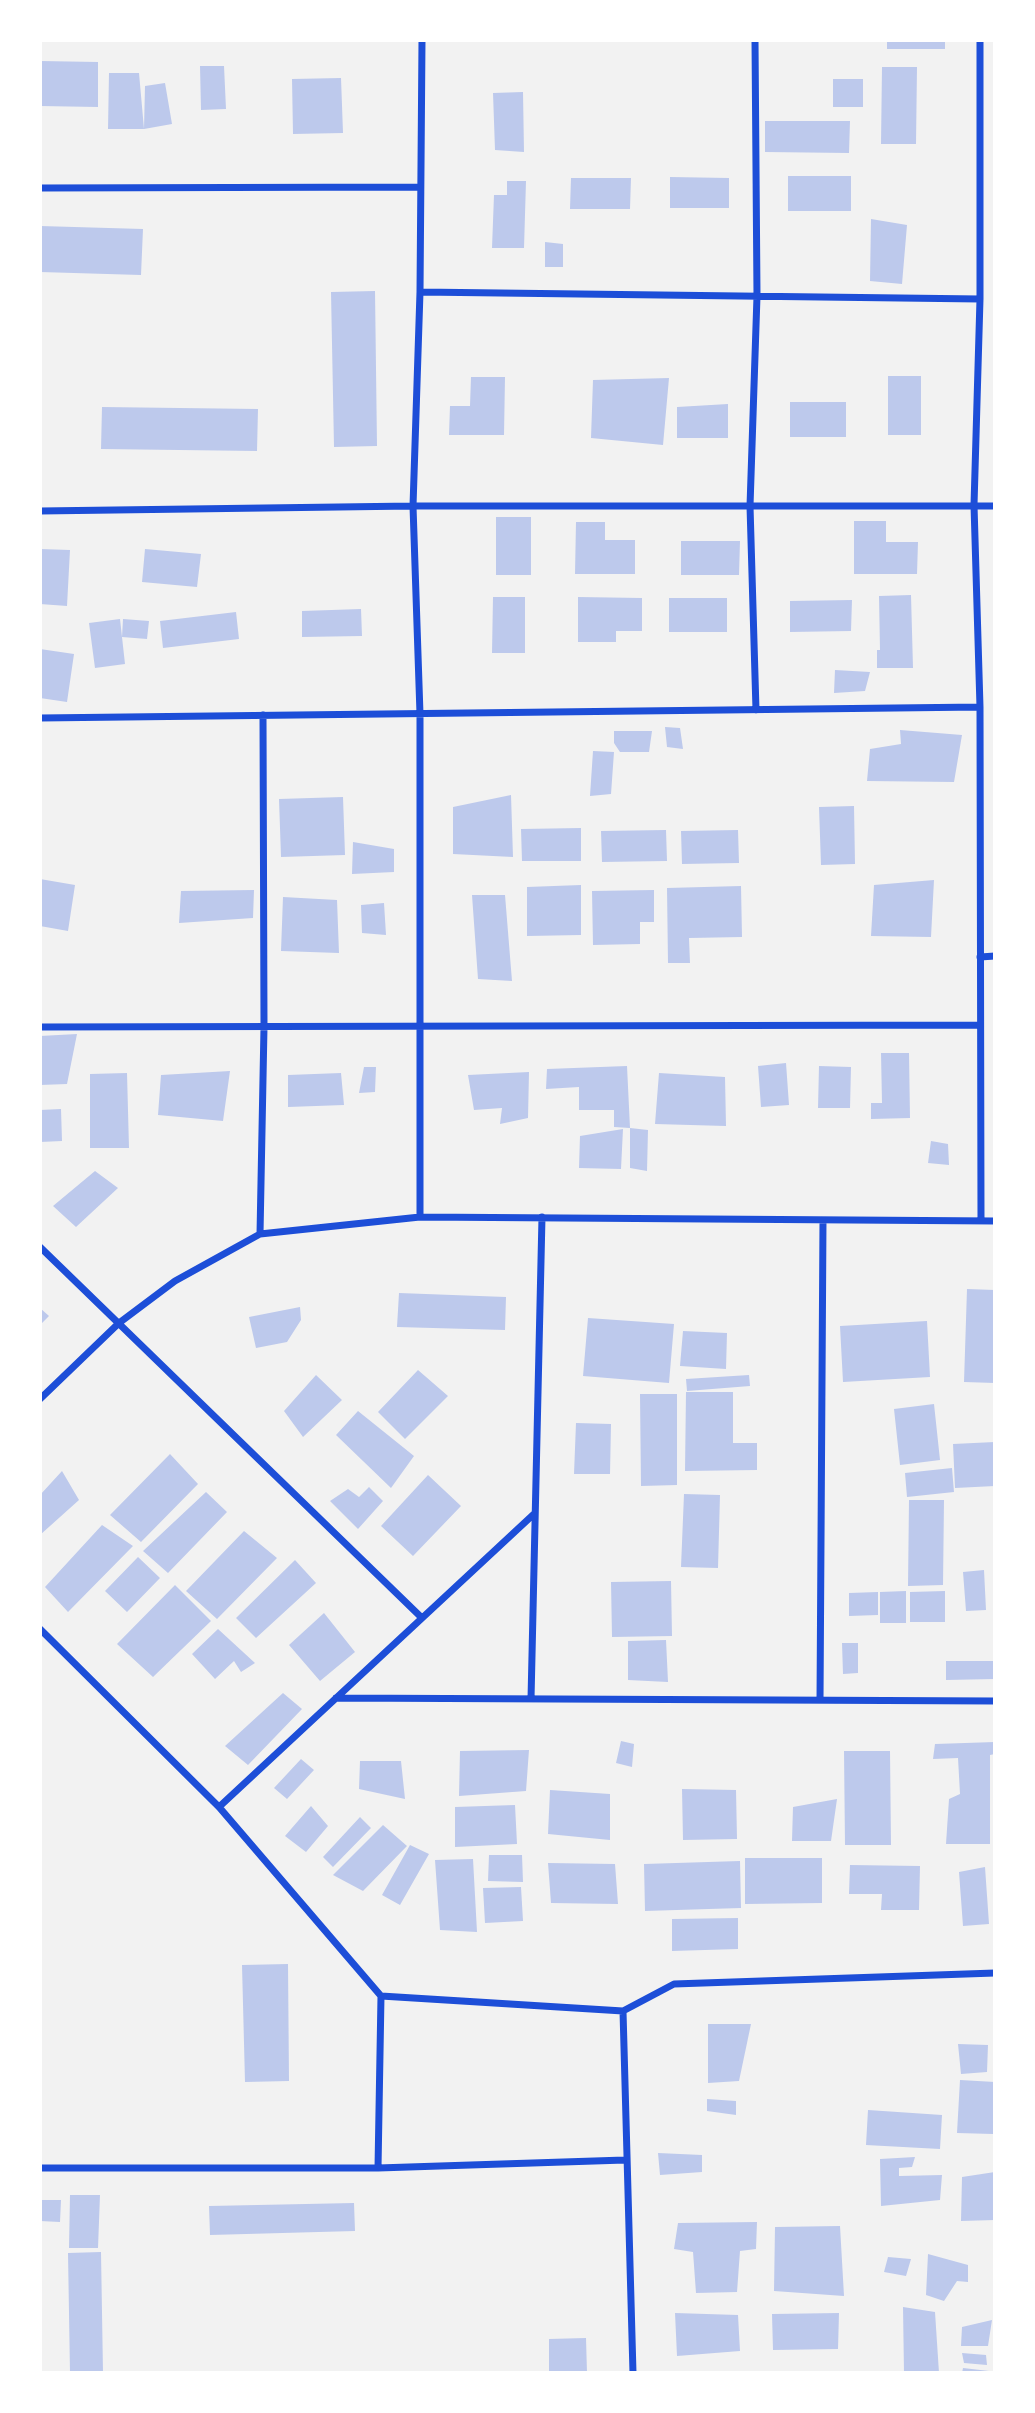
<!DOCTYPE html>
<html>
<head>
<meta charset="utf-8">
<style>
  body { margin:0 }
  #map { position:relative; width:1035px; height:2413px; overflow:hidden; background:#f2f2f2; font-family:"IBM Plex Sans",sans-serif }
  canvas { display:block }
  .frame { position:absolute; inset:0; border:42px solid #fff; pointer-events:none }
</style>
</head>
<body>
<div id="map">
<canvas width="1035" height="2413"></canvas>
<div class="frame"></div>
</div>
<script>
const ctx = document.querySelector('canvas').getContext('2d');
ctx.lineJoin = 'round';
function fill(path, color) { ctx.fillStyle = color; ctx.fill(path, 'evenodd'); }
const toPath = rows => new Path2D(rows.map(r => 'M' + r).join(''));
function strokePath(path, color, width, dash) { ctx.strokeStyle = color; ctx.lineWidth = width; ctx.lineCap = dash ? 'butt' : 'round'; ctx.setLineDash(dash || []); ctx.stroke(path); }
const building = toPath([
  [887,40,945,40,945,49,887,49],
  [40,61,98,62,98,107,40,106],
  [200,66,224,66,226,109,201,110],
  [882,67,917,67,916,144,881,144],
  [109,73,139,73,144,129,145,86,165,83,172,124,144,129,108,129],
  [341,78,343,133,293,134,292,79],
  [833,79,863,79,863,107,833,107],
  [523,92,524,152,495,150,493,93],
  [765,121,850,121,849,153,765,152],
  [788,176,851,176,851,211,788,211],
  [670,177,729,178,729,208,670,208],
  [571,178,631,178,630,209,570,209],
  [507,181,526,181,524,248,492,248,494,195,507,195],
  [871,219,907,225,902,284,870,281],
  [40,226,143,229,141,275,40,272],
  [545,242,563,244,563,267,545,267],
  [375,291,377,446,334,447,331,292],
  [888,376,921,376,921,435,888,435],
  [471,377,505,377,504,435,449,435,450,406,470,406],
  [669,378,663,445,591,438,593,380],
  [790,402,846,402,846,437,790,437],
  [728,404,728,438,677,438,677,407],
  [102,407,258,409,257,451,101,449],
  [496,517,531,517,531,575,496,575],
  [854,521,886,521,886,542,918,542,917,574,854,574],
  [576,522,605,522,605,540,635,540,635,574,575,574],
  [681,541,740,541,739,575,681,575],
  [40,549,70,550,67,606,40,604],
  [145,549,201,554,197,587,142,582],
  [911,595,913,668,877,668,877,650,880,650,879,596],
  [493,597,525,597,525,653,492,653],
  [578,597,642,598,642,631,616,631,616,642,578,642],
  [669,598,727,598,727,632,669,632],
  [852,600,851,631,790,632,790,601],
  [361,609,362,636,302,637,302,611],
  [236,612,239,639,163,648,160,621],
  [120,619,122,637,123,619,149,621,147,639,122,637,125,664,95,668,89,623],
  [40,649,74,654,67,702,40,698],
  [835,670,870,672,865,691,834,693],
  [665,727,680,728,683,749,667,747],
  [900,730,962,735,954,782,867,781,870,749,901,744],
  [614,731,652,731,649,752,620,752,614,743],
  [593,751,614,752,611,794,590,796],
  [511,795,513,857,453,854,453,807],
  [343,797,345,855,281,857,279,799],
  [854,806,855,864,821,865,819,807],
  [581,828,581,861,522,861,521,829],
  [666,830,667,861,602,862,601,831],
  [738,830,739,863,682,864,681,831],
  [353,842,394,849,394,872,352,874],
  [40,879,75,885,68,931,40,926],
  [934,880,931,937,871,936,874,885],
  [581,885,581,935,527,936,527,887],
  [741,886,742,937,689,938,690,963,668,963,667,888],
  [254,890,253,918,179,923,181,891],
  [654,890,654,922,640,922,640,944,593,945,592,891],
  [472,895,505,895,512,981,478,979],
  [283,897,337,900,339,953,281,951],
  [384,903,386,935,362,933,361,905],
  [77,1034,67,1084,40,1085,40,1036],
  [881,1053,909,1053,910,1118,871,1119,871,1103,882,1103],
  [786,1063,789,1105,761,1107,758,1066],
  [627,1066,630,1128,614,1127,614,1110,579,1110,579,1087,546,1089,547,1069],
  [819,1066,851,1067,850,1108,818,1108],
  [364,1067,376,1067,375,1092,359,1093],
  [230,1071,223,1121,158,1115,161,1075],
  [529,1072,528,1118,500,1124,502,1108,474,1110,468,1075],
  [127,1073,129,1148,90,1148,90,1074],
  [341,1073,344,1105,288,1107,288,1075],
  [659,1073,725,1077,726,1126,655,1124],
  [61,1109,62,1141,40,1142,40,1110],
  [630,1128,648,1130,647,1171,630,1168],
  [623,1129,621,1169,579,1168,580,1136],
  [931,1141,948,1144,949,1165,928,1163],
  [95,1171,118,1188,76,1227,53,1206],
  [967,1289,995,1290,995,1383,964,1382],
  [399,1293,506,1297,505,1330,397,1327],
  [300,1307,301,1320,287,1342,256,1348,249,1317],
  [40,1308,49,1316,40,1325],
  [588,1318,674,1324,669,1383,583,1376],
  [927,1321,930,1377,843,1382,840,1326],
  [683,1331,727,1333,726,1369,680,1366],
  [418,1370,448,1396,405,1439,378,1412],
  [316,1375,342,1400,303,1437,284,1411],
  [749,1375,750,1386,687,1391,686,1379],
  [686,1392,733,1392,733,1443,757,1443,757,1470,685,1471],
  [640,1394,677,1394,677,1485,641,1486],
  [934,1404,940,1460,900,1465,894,1409],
  [358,1411,414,1456,391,1488,336,1435],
  [576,1423,611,1424,610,1474,574,1474],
  [995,1442,995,1486,955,1488,953,1444],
  [170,1454,198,1484,141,1542,110,1515],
  [952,1468,954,1492,907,1497,905,1473],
  [62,1471,79,1500,40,1535,40,1495],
  [428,1475,461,1506,413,1556,381,1526],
  [369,1487,383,1501,358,1529,330,1501,348,1489,359,1497],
  [206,1492,227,1512,168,1573,143,1551],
  [684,1494,720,1495,718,1568,681,1567],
  [909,1500,944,1500,943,1585,908,1586],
  [102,1525,133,1546,68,1612,45,1587],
  [244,1531,277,1558,217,1619,186,1591],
  [138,1557,160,1578,127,1612,105,1591],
  [295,1560,316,1583,256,1638,236,1618],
  [984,1570,986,1610,966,1611,963,1572],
  [671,1581,672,1636,612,1637,611,1582],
  [175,1585,211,1621,153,1677,117,1644],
  [906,1591,906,1623,880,1623,880,1592],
  [945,1591,945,1622,910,1622,910,1592],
  [878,1592,878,1615,849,1616,849,1593],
  [324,1613,355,1652,320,1681,289,1645],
  [218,1629,255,1663,241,1672,234,1661,215,1679,192,1654],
  [666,1640,668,1682,628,1680,628,1641],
  [842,1643,858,1643,858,1673,843,1674],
  [946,1661,995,1661,995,1679,946,1680],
  [283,1693,302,1709,248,1765,225,1746],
  [621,1741,634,1744,632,1767,616,1763],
  [995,1742,995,1754,990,1755,990,1844,946,1844,949,1799,960,1794,958,1758,933,1759,935,1744],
  [529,1750,526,1791,459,1796,460,1751],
  [844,1751,890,1751,891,1845,845,1845],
  [301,1759,314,1770,287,1799,274,1788],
  [360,1761,401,1761,405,1799,359,1789],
  [682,1789,736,1790,737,1839,683,1840],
  [550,1790,610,1794,610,1840,548,1834],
  [837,1799,831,1841,792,1841,793,1807],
  [515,1805,517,1844,455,1847,455,1807],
  [311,1806,328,1826,306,1852,285,1836],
  [360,1817,371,1828,333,1867,323,1857],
  [383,1825,407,1846,363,1891,333,1875],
  [410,1845,429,1854,400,1905,382,1895],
  [489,1855,522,1855,523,1882,488,1881],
  [745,1858,822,1858,822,1903,745,1904],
  [473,1859,477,1932,440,1930,435,1860],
  [740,1861,741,1908,645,1911,644,1864],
  [548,1863,615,1864,618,1904,551,1903],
  [850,1865,920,1866,919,1910,881,1910,882,1894,849,1894],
  [985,1867,989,1924,963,1926,959,1872],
  [521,1887,523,1921,485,1923,483,1888],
  [738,1918,738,1949,672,1951,672,1919],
  [288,1964,289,2081,245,2082,242,1965],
  [708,2024,751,2024,739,2081,708,2083],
  [958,2044,988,2045,987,2072,961,2074],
  [960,2080,995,2082,993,2134,957,2133],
  [707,2099,736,2101,736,2115,707,2111],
  [868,2110,942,2115,940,2149,866,2145],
  [658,2153,702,2155,702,2172,660,2175],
  [915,2157,912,2167,899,2168,899,2176,942,2175,940,2200,881,2206,880,2159],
  [995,2172,995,2220,961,2221,962,2177],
  [70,2195,100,2195,98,2248,69,2248],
  [40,2200,61,2200,60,2222,40,2221],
  [354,2203,355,2231,210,2235,209,2206],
  [757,2222,756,2249,740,2251,737,2292,696,2293,693,2252,674,2249,678,2223],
  [840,2226,844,2296,774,2291,775,2227],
  [101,2252,103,2373,70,2373,68,2253],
  [928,2254,968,2265,968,2282,957,2281,944,2301,926,2295],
  [888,2257,911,2259,906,2276,884,2272],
  [903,2307,935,2312,939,2373,904,2373],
  [675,2313,738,2315,740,2351,677,2356],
  [839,2313,838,2349,773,2350,772,2314],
  [992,2320,988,2346,961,2346,962,2327],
  [586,2338,587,2373,549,2373,549,2339],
  [962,2353,986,2355,987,2365,964,2363],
  [963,2368,989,2371,989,2373,962,2373]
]);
const minor = toPath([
  [755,40,757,296,750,506,756,710],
  [980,40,980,299,974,505,980,707,981,1221],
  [40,188,420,187],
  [420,292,980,299],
  [40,511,413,506,995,506],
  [40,718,980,707],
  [980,957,995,956],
  [40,1027,980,1025],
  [420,1217,420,714,413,506,420,292,422,40],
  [260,1234,264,1027,263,715],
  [40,1247,422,1618],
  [40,1399,119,1323,175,1281,260,1234,420,1217,995,1221],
  [40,1629,219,1807,381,1996,378,2168],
  [336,1698,995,1701],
  [531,1699,542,1217],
  [820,1700,823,1220],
  [219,1807,535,1513],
  [381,1996,623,2011,674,1984,995,1973],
  [623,2011,633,2373],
  [40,2168,378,2168,625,2160]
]);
fill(building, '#bdc9ec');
strokePath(minor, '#1d4ed8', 7);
</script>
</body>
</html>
